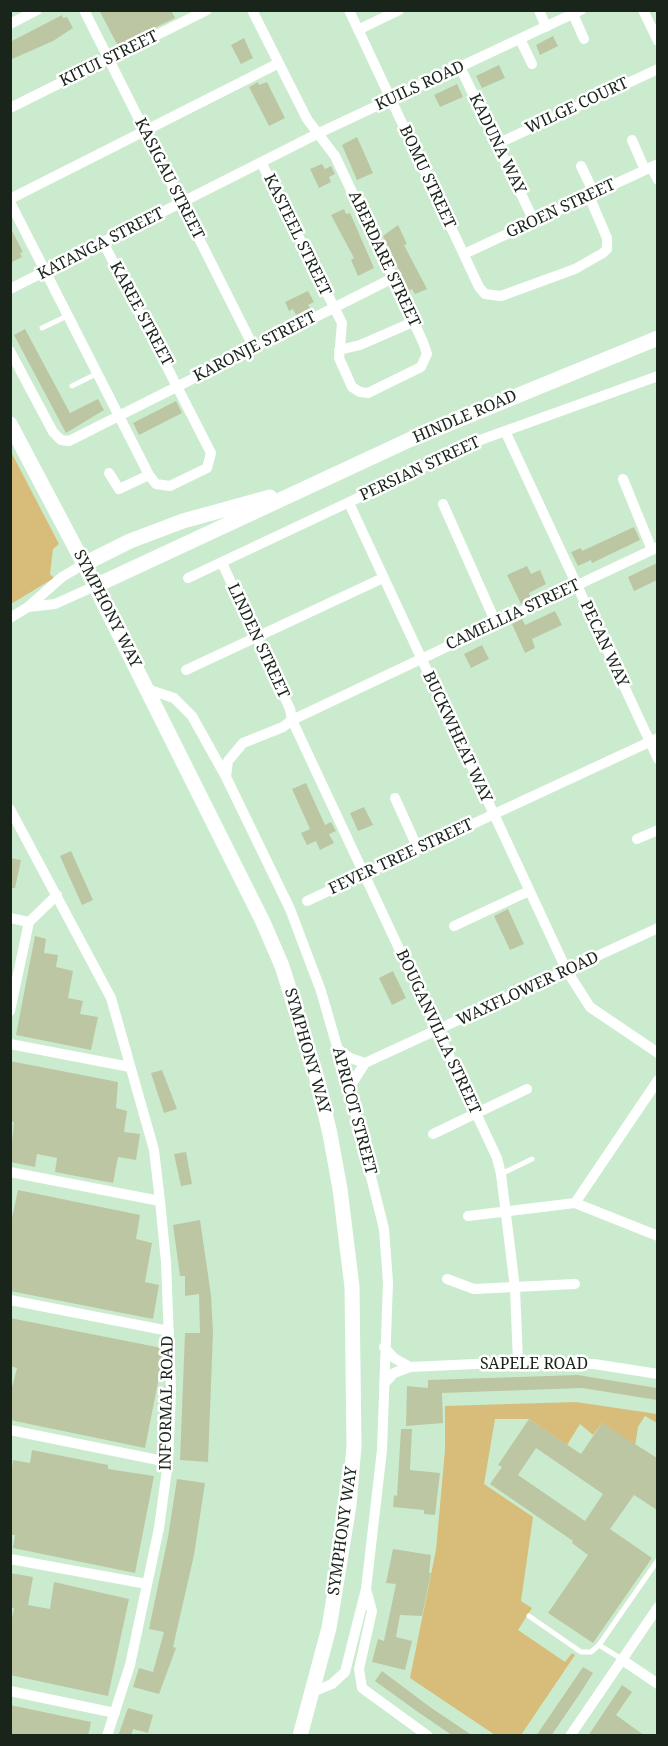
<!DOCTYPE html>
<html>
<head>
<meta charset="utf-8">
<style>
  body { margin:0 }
  #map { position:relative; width:668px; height:1746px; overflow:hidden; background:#cbebcf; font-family:"Noto Serif",serif }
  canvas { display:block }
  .frame { position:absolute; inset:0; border:12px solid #19241a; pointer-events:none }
</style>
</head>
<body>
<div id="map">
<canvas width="668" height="1746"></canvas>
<div class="frame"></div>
</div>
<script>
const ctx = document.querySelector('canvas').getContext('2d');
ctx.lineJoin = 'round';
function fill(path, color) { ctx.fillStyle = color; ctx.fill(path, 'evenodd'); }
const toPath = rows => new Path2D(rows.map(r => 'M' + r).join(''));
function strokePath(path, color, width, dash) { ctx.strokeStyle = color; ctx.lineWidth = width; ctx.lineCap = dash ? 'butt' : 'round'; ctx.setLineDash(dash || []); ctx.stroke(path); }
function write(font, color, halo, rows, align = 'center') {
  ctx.font = font + ' "Noto Serif",serif'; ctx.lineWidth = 5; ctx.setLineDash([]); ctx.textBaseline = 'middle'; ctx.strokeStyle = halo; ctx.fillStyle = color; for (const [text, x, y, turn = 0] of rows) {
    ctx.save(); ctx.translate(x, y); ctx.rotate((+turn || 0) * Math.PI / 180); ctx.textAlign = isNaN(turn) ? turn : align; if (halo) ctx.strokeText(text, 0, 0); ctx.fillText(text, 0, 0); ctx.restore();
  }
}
const green = toPath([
  [10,450,59,544,53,549,50,574,54,578,11,604],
  [576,1402,657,1414,657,1423,645,1416,638,1427,635,1446,602,1423,593,1435,580,1424,567,1445,529,1419,495,1419,484,1484,533,1517,521,1601,532,1608,518,1630,565,1662,572,1653,575,1655,521,1735,495,1735,410,1678,436,1550,445,1450,445,1406]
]);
const building = toPath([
  [99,10,171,10,175,18,118,46],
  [62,15,63,18,67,17,73,28,53,41,10,60,10,42],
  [553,36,558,46,540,55,536,45],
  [244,38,253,58,241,64,231,45],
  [499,65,505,78,482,88,476,76],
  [258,82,259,85,267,82,285,118,269,126,249,87],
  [457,84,463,97,440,107,434,95],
  [357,137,373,173,357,180,342,145],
  [322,164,325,169,331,166,335,174,329,177,331,182,319,188,310,169],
  [344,209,346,214,350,213,374,268,358,276,351,260,354,258,331,215],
  [398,225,407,244,404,245,427,289,415,294,412,289,409,291,383,236],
  [10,227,23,252,20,253,22,257,10,263],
  [308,291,314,302,308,305,310,308,296,315,293,309,289,311,285,302],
  [25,329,70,413,98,399,104,410,66,433,14,335],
  [176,401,182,413,139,435,133,423],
  [634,527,640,540,592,563,591,560,578,566,571,552,581,548,582,551],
  [657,563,657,580,634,591,628,577],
  [527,566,531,574,540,570,546,584,529,593,531,599,521,604,507,575],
  [555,611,562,625,532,639,535,648,525,653,512,624,522,619,525,625],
  [482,645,489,659,471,668,464,654],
  [306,783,325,825,331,822,336,831,329,834,334,843,320,850,316,841,307,845,301,833,310,829,292,789],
  [364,807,373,825,358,831,350,813],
  [71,851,93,900,82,905,60,856],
  [10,858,21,860,15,888,10,888],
  [508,909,524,944,510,950,494,916],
  [35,936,46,939,44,953,58,955,56,967,73,971,68,998,83,1001,80,1014,98,1017,91,1050,16,1035],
  [393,971,406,998,392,1005,379,978],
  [10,1061,118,1082,116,1108,127,1111,124,1132,140,1134,136,1160,118,1157,113,1183,55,1172,57,1158,37,1154,35,1167,10,1162,14,1122,10,1122],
  [162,1070,177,1109,164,1113,151,1073],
  [186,1152,192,1184,181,1186,174,1154],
  [18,1190,140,1215,136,1239,152,1243,145,1282,159,1285,153,1319,10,1291,10,1227],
  [200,1220,211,1295,213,1333,208,1462,180,1460,185,1333,200,1333,199,1294,185,1296,185,1276,180,1276,173,1225],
  [10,1318,162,1348,162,1362,145,1448,10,1420,10,1395,17,1368,10,1366],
  [578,1375,657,1388,657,1400,582,1388,442,1393,443,1423,406,1426,407,1386,428,1388,428,1380],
  [529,1419,581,1454,602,1423,657,1458,657,1510,634,1495,610,1529,652,1558,593,1643,548,1613,588,1555,572,1543,573,1541,490,1484,502,1467,498,1465],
  [536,1448,603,1494,585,1521,518,1475],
  [401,1429,412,1429,410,1470,440,1473,435,1515,424,1514,424,1510,393,1507,394,1495,397,1496],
  [32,1450,108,1465,108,1469,154,1476,135,1573,13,1548,15,1535,10,1535,11,1475,13,1460,30,1463],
  [177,1479,205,1483,194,1555,173,1647,176,1648,159,1694,133,1687,139,1668,153,1672,164,1632,149,1629,168,1537],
  [393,1549,431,1555,429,1573,431,1573,422,1616,400,1615,396,1637,412,1641,405,1670,372,1662,378,1639,384,1641,396,1584,386,1583],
  [10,1573,33,1577,28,1605,50,1609,54,1582,129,1599,108,1696,10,1675,10,1627,14,1608,10,1607],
  [583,1667,593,1673,581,1692,551,1736,536,1736],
  [382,1671,430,1707,473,1736,453,1736,418,1712,375,1681],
  [622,1685,632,1692,616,1715,645,1736,588,1736],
  [10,1705,91,1722,88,1736,10,1736],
  [128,1708,153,1715,148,1733,133,1729,131,1736,118,1736]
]);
const lane = toPath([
  [42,328,67,316],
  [72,386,96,374],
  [501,1174,532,1159],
  [529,1616,581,1652,591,1652,599,1645,658,1560],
  [599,1645,620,1658]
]);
const street = toPath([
  [84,10,254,348],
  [252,10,307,119,335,156,423,342,427,354,421,367,368,393,360,392,352,387,339,358,342,323,261,162],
  [349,10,479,287,485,294,501,296,575,269,603,253,607,249,607,238,589,196],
  [539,10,546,27],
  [643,10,658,41],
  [573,14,584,39],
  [10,24,37,10],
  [358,30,399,10],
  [520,39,532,64],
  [460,67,534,221],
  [10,108,207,10],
  [632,140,645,170],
  [497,144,658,69],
  [581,166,594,193],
  [651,167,658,180],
  [10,199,279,63],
  [10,202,149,475,156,484,170,486,207,468,211,453,103,242],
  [464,254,658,164],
  [10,289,319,133,581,10],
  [339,350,360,345,413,322],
  [10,351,53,432,61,440,69,441,393,278],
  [505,431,658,759],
  [109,473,119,489,149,475],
  [623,479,652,550],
  [349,503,567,971,590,1007,658,1053],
  [443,504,496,623],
  [222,563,290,709,292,720,497,1158,501,1174,515,1288,518,1362],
  [188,578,483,439,658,376],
  [28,607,55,604,95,586],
  [10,618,28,607,62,577,84,564],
  [186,670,383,578],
  [147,689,174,698,192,716,226,777,290,909,321,991,349,1088,384,1229,388,1282,382,1450,366,1589,345,1672,332,1684,313,1692],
  [226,777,228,761,243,743,283,727,292,720,658,547],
  [395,798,418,849],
  [10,809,111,998,154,1150,160,1201,166,1262,171,1390,168,1462,159,1528,130,1665,107,1736],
  [637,839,658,830],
  [307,901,658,738],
  [10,918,29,922],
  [454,926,529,891],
  [10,1011,29,922,57,895],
  [10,1044,130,1067],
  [339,1050,350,1058,365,1063],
  [349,1088,365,1063,658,928],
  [433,1134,527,1089],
  [10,1172,160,1201],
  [575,1203,658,1080],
  [468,1216,575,1203,658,1236],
  [447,1279,474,1289,575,1284],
  [10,1300,169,1331],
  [384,1347,394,1358,410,1367],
  [384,1384,394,1373,410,1367,518,1362,594,1364,658,1374],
  [10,1430,168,1462],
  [10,1559,147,1584],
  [366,1589,372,1611,359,1669,362,1688,428,1736],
  [621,1659,658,1684],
  [10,1691,115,1713],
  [570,1736,658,1607]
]);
const secondary = toPath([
  [10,424,84,564,263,922,282,966,316,1075,330,1134,340,1189,352,1287,354,1446,349,1505,329,1628,300,1736],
  [84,564,130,541,183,521,270,497],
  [95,586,409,440,658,338]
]);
const streetNames = [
  ["KITUI STREET",109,59,-26],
  ["KUILS ROAD",420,86,-25],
  ["WILGE COURT",577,106,-25],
  ["KADUNA WAY",497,144,64],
  ["BOMU STREET",427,177,65],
  ["KASIGAU STREET",169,179,63],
  ["GROEN STREET",561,209,-25],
  ["KASTEEL STREET",297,235,64],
  ["KATANGA STREET",101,244,-27],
  ["ABERDARE STREET",384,259,65],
  ["KAREE STREET",141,314,62],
  ["KARONJE STREET",255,347,-27],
  ["HINDLE ROAD",465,417,-23],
  ["PERSIAN STREET",420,469,-25],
  ["SYMPHONY WAY",107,609,63],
  ["CAMELLIA STREET",513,615,-25],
  ["LINDEN STREET",258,641,65],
  ["PECAN WAY",604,644,65],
  ["BUCKWHEAT WAY",457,737,65],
  ["FEVER TREE STREET",401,857,-25],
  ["WAXFLOWER ROAD",528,989,-25],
  ["BOUGANVILLA STREET",438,1032,65],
  ["SYMPHONY WAY",307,1051,74],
  ["APRICOT STREET",354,1111,75],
  ["SAPELE ROAD",534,1364],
  ["INFORMAL ROAD",167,1403,-89],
  ["SYMPHONY WAY",343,1531,-82]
];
fill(green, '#d7bd79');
fill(building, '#bdc6a3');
strokePath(lane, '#fff', 5);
strokePath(street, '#fff', 10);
strokePath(secondary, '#fff', 15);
write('16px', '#19241a', '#fff', streetNames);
</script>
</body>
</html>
